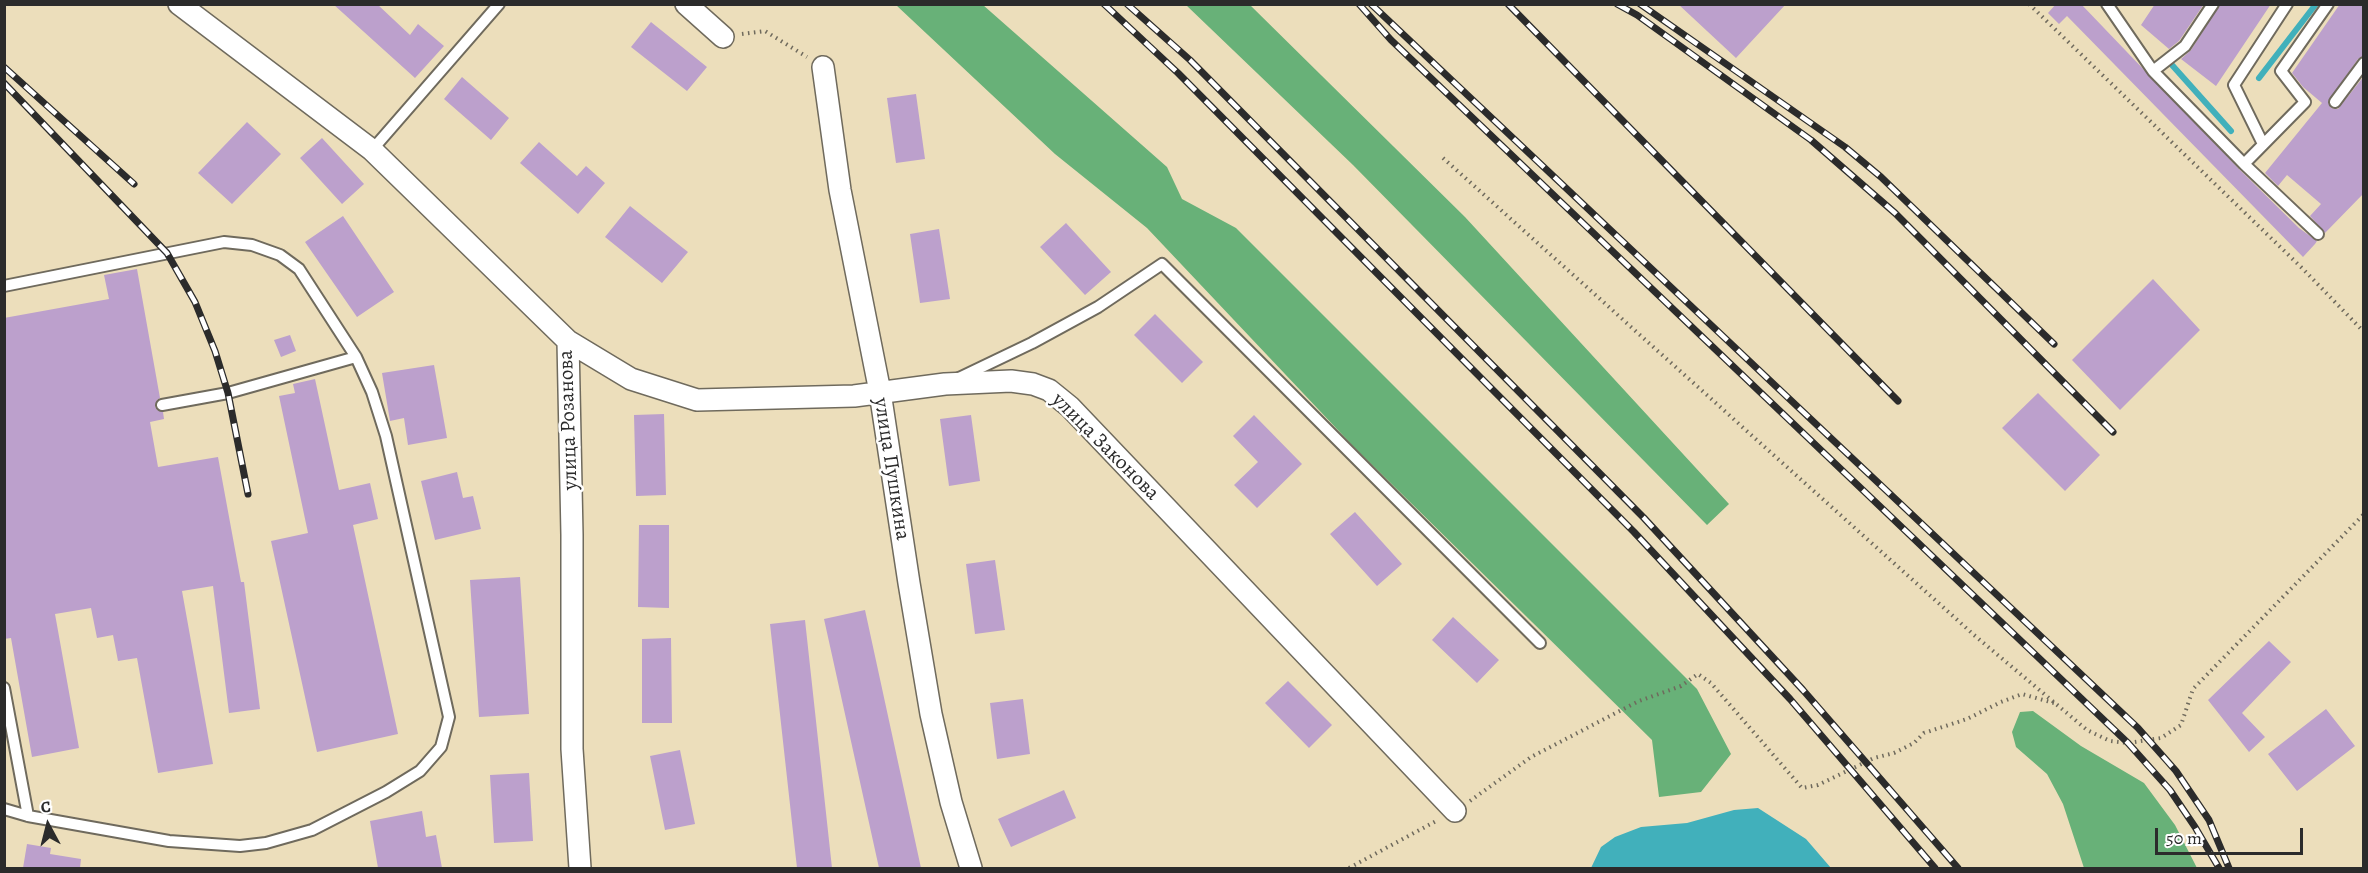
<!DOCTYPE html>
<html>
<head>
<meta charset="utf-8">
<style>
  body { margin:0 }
  #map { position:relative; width:2368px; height:873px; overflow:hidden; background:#ecdebb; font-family:Alegreya,serif }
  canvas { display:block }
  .frame { position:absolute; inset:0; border:6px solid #2b2b2b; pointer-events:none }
  .north { position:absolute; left:18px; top:795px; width:60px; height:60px; -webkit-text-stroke:4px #fff; paint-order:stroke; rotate:353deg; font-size:16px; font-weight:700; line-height:24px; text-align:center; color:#2b2b2b }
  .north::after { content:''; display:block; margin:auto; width:21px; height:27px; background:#2b2b2b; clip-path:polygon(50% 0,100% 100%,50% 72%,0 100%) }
  .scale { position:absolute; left:2155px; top:828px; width:148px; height:27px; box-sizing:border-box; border:3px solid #2b2b2b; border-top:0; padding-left:8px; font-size:18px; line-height:21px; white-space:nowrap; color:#2b2b2b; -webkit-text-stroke:4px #fff; paint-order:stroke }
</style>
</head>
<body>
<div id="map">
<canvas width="2368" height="873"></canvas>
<div class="frame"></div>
<div class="north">С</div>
<div class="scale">50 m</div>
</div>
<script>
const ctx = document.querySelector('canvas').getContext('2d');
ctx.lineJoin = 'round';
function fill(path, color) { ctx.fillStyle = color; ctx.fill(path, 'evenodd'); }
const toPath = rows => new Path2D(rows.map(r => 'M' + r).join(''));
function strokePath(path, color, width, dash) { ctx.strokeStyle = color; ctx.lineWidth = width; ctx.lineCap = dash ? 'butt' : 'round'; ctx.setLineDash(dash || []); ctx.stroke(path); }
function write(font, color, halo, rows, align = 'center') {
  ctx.font = font + ' Alegreya,serif'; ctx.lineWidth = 5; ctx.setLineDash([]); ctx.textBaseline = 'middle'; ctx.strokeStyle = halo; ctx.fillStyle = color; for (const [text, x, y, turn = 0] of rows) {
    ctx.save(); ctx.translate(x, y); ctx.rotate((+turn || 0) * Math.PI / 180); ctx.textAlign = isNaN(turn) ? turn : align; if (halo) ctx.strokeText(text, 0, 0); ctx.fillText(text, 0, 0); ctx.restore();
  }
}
const forest = toPath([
  [896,5,983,5,1167,167,1182,199,1236,228,1697,689,1731,754,1701,792,1659,797,1652,740,1353,446,1147,228,1055,154],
  [1186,5,1250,5,1465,217,1729,504,1707,525,1353,165],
  [2033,711,2081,746,2144,783,2175,825,2197,868,2084,868,2063,804,2047,774,2016,747,2012,732,2020,712]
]);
const water = toPath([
  [1758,808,1806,839,1831,868,1591,868,1601,847,1615,837,1641,827,1687,823,1734,810]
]);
const stream = toPath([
  [2172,65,2231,131],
  [2259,78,2316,4]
]);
const building = toPath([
  [333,4,377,4,410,35,418,24,444,46,415,78],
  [1678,4,1786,4,1736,58],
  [2056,4,2081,4,2239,169,2299,228,2317,241,2315,244,2303,257,2067,16,2059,24,2048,13],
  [2155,4,2204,4,2179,41,2169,49,2141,25],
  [2220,4,2271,4,2216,86,2181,59,2191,50],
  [2340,4,2364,4,2364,56,2358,59,2328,102,2331,108,2338,109,2364,76,2364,193,2325,233,2310,216,2321,204,2287,175,2278,186,2265,173,2322,103,2303,87,2292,73],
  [651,22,707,67,687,91,631,47],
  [462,77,509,118,491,140,444,99],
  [916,94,925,159,896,163,887,98],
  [247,122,281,154,232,204,198,173],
  [322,138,364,184,342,204,300,158],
  [539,142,577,176,586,166,605,183,578,214,520,163],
  [630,206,688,252,662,283,605,237],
  [343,216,394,292,357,317,305,242],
  [1066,223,1111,272,1085,295,1040,247],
  [939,229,950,299,920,303,910,234],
  [137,269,160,398,157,400,155,406,157,410,163,412,164,419,150,422,158,467,218,457,241,582,244,582,260,709,229,713,213,586,182,591,213,764,158,773,137,658,118,661,113,635,97,638,91,608,55,614,79,748,32,757,11,638,4,639,4,318,109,299,104,275],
  [2153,279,2200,330,2120,410,2072,360],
  [1155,314,1203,362,1182,383,1134,335],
  [290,335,296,351,281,357,274,340],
  [434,365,447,438,408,445,404,418,390,421,382,373],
  [315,379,339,490,370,483,378,519,353,525,398,734,317,752,271,541,308,533,279,396,295,393,293,384],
  [2038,393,2100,455,2065,491,2002,428],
  [664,414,666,495,636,496,634,415],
  [971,415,980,481,949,486,940,419],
  [1254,415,1302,464,1257,508,1234,485,1258,462,1233,436],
  [457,472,463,498,473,496,481,529,435,540,421,481],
  [1355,512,1402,564,1377,586,1330,534],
  [639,525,669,525,669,608,638,607],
  [995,560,1005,630,975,634,966,564],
  [520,577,529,714,479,717,470,580],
  [865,610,921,868,879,868,824,619],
  [1453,617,1499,660,1477,683,1432,640],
  [805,620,832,868,797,868,770,624],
  [671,638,672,723,642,723,642,639],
  [2269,641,2291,662,2242,713,2265,737,2249,752,2208,700],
  [1288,681,1332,725,1309,748,1265,703],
  [1023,699,1030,754,997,759,990,703],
  [2326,709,2355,746,2297,791,2268,754],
  [680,750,695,824,665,830,650,756],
  [529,773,533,841,494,843,490,775],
  [1064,790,1076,818,1011,847,998,819],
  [422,811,426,837,436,835,442,868,378,868,370,821],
  [27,844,51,848,50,854,81,859,80,868,23,868]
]);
const path = toPath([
  [2029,4,2303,269,2364,332],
  [742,34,765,31,807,57],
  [1443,158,1974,635,2087,730,2110,741,2128,743,2161,738,2181,725,2193,689,2364,514],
  [1470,801,1531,757,1639,701,1681,686,1698,674,1711,683,1802,788,1818,785,1874,758,1894,753,1914,743,1924,733,1967,719,2001,702,2022,694,2054,703],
  [1349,868,1438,820]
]);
const service = toPath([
  [2107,4,2153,71,2244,164,2318,234],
  [2153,71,2185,46,2213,4],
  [2335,102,2364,63],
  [2263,144,2234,85,2287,4],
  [372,150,499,4],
  [2244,164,2305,102,2281,71,2328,4],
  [4,286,224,242,252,245,280,255,299,269,356,357,372,392,386,436,449,717,441,747,420,771,386,792,312,830,266,843,240,846,169,841,28,816,4,809],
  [959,378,1032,343,1098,307,1162,264,1540,643],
  [162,405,228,393,356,357],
  [4,688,28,816]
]);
const minor = toPath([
  [179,4,372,150,568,341,572,535,572,749,580,868],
  [686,4,723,37],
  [823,67,840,190,880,392,909,583,931,714,951,802,971,868],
  [568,341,631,379,697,400,854,396,945,384,1011,381,1033,384,1049,390,1070,407,1455,811]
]);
const rail = toPath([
  [1104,4,1178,73,1634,532,1790,699,1935,868],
  [1127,4,1190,60,1644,518,1803,690,1958,868],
  [1359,4,1391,40,2128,743,2170,790,2195,827,2219,868],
  [1371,4,2138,728,2176,771,2209,820,2229,868],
  [1508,4,1898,401],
  [1617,4,1637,15,1811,140,1849,173,1895,213,2113,432],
  [1640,4,1845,147,1881,177,2054,344],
  [4,67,134,184],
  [4,83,167,253,195,302,215,351,228,393,248,494]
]);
const streetNames = [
  ["улица Розанова",569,420,-92],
  ["улица Законова",1105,447,45],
  ["улица Пушкина",891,469,81]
];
fill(forest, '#68b178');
fill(water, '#41b0bb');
strokePath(stream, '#41b0bb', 6);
fill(building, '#bca0cc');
strokePath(service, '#6f6a5d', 14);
strokePath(minor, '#6f6a5d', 24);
strokePath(path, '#6f6a5d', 4, [1.5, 4.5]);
strokePath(service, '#fff', 10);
strokePath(minor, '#fff', 21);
strokePath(rail, '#2b2b2b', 7);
strokePath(rail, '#fff', 4.5, [14]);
write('21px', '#2b2b2b', '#fff', streetNames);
</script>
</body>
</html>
